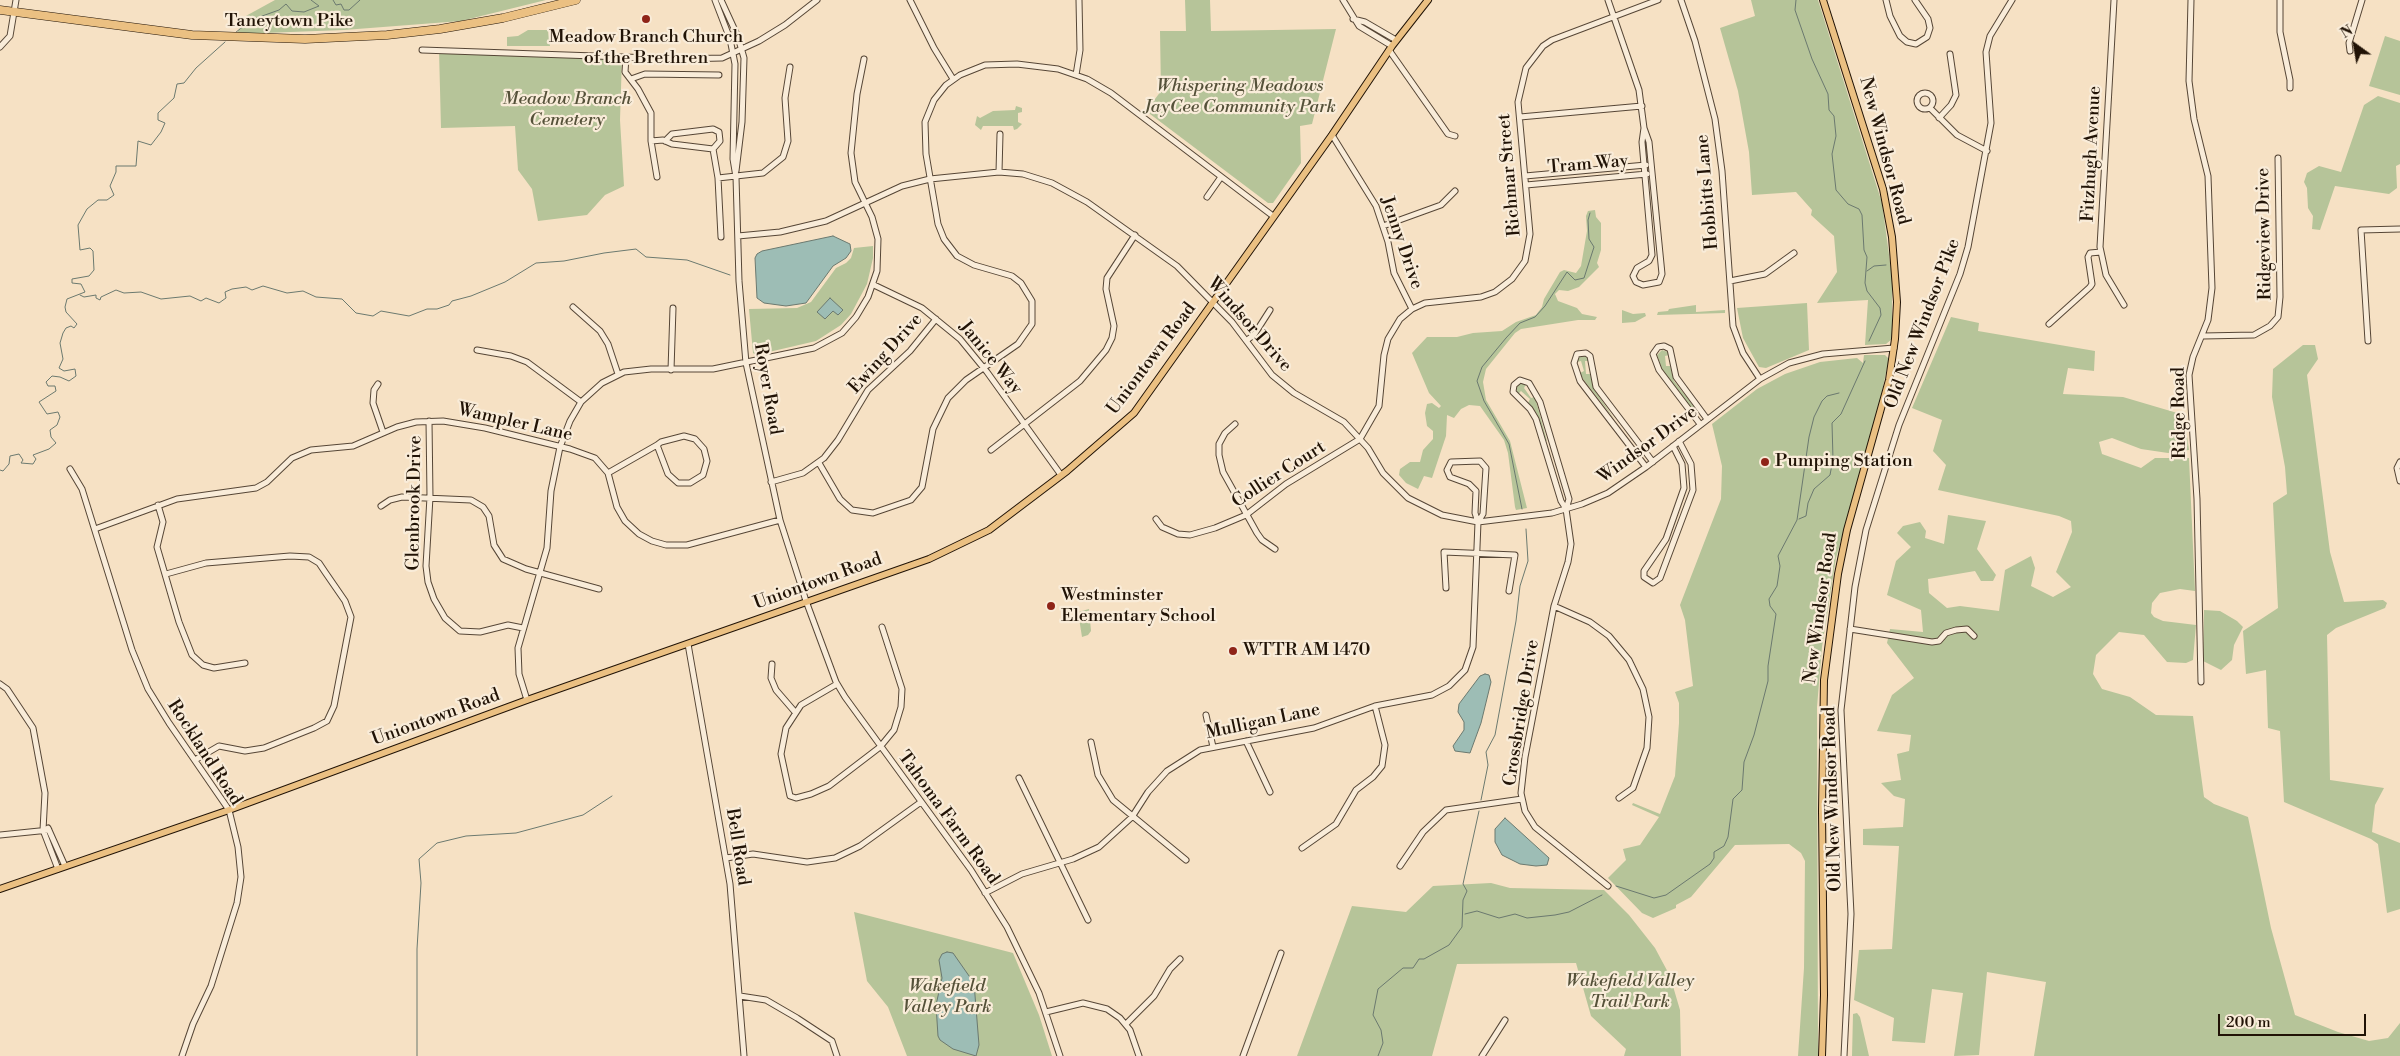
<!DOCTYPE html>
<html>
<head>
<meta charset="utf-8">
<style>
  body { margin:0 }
  #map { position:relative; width:2400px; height:1056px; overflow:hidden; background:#f6e1c4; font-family:"Libre Bodoni",serif }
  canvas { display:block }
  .north { position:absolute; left:2330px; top:20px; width:50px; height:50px; -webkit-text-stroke:4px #f9ecd9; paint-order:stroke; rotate:328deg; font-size:14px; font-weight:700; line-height:20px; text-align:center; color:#211306 }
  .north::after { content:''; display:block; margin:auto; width:18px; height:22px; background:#211306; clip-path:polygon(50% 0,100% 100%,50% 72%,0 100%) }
  .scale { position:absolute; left:2218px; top:1014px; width:148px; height:22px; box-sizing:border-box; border:2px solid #211306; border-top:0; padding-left:6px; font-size:15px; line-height:18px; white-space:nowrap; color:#211306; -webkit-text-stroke:4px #f9ecd9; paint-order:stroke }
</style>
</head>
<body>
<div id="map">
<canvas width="2400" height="1056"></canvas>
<div class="north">N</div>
<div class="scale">200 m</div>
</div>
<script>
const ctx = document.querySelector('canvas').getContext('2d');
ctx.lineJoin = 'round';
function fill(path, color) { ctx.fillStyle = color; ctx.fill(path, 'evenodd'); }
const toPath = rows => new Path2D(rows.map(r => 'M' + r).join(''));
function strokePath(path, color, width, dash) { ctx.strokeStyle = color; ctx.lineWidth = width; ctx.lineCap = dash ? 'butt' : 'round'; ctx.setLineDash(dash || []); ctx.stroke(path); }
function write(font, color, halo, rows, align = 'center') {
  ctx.font = font + ' "Libre Bodoni",serif'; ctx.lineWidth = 4.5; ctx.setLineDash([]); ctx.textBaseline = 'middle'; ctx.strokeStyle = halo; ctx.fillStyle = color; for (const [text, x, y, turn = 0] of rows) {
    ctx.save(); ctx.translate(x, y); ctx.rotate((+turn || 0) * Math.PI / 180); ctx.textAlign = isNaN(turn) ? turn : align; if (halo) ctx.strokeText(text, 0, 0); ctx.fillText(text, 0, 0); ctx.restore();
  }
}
const green = toPath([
  [275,0,546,0,461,21,344,30,237,34,244,17],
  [1185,0,1210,0,1211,31,1336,29,1312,124,1300,126,1301,163,1273,203,1268,203,1146,111,1161,91,1160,31,1186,31],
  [1751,0,1818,0,1882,203,1892,277,1892,339,1886,344,1865,345,1868,300,1817,303,1837,272,1834,236,1811,215,1812,210,1796,192,1752,195,1749,152,1738,91,1720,28,1755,16],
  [528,30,548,30,550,46,507,46,507,37,518,36],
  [2385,36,2400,41,2400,95,2369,86],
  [439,50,622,57,620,120,624,186,605,195,587,215,538,221,532,189,518,170,515,126,441,128],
  [2378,96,2400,103,2400,164,2396,166,2397,188,2389,194,2335,186,2320,230,2312,229,2313,216,2308,208,2307,188,2304,182,2307,173,2319,166,2341,172,2364,105],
  [1016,106,1022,108,1022,112,1018,113,1018,122,1022,124,1017,129,1014,130,1013,126,983,126,981,130,975,125,977,116,980,118,993,111,1015,110],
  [1595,210,1596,217,1601,223,1601,250,1597,263,1599,267,1579,287,1568,291,1559,290,1555,294,1558,301,1577,308,1582,314,1597,317,1595,320,1578,320,1521,329,1515,333,1486,369,1483,382,1486,400,1510,441,1527,508,1516,510,1515,507,1508,453,1504,440,1480,406,1469,405,1461,409,1454,418,1447,415,1446,436,1432,478,1424,476,1418,489,1406,483,1399,475,1400,469,1410,462,1420,462,1423,450,1433,439,1433,431,1427,426,1425,413,1427,404,1432,403,1439,408,1441,406,1429,393,1412,353,1427,337,1457,337,1473,333,1502,331,1516,322,1536,315,1542,307,1544,299,1560,272,1564,270,1576,273,1581,266,1587,231,1586,216,1588,211],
  [873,246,873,258,867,284,851,314,841,325,816,341,756,355,753,353,749,309,797,308,811,302,836,268,846,263,851,258,854,248],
  [1807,303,1809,350,1766,368,1759,367,1743,338,1737,308],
  [1696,305,1696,312,1725,310,1725,313,1657,315,1658,312,1668,311,1669,309],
  [1622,310,1633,314,1645,313,1646,316,1635,322,1622,323],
  [1951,317,1979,323,1978,331,2095,351,2094,371,2068,368,2063,394,2123,397,2184,415,2189,450,2168,453,2141,449,2112,438,2099,442,2102,454,2141,468,2155,458,2189,458,2195,591,2180,589,2160,593,2152,603,2151,613,2154,617,2163,621,2196,625,2193,660,2186,663,2167,662,2144,635,2119,632,2096,655,2093,674,2102,689,2130,697,2156,715,2193,716,2204,797,2214,804,2248,817,2271,928,2295,1015,2338,1032,2369,1041,2388,1038,2400,1023,2400,1056,2034,1056,2046,982,1987,972,1979,1055,1954,1056,1963,993,1932,989,1925,1043,1892,1041,1894,1018,1854,1000,1859,950,1892,949,1899,846,1863,845,1863,829,1903,827,1905,799,1894,796,1881,783,1901,780,1897,754,1909,751,1911,735,1877,731,1892,695,1914,678,1887,643,1890,629,1923,632,1921,610,1887,595,1896,561,1911,547,1897,533,1903,526,1920,522,1926,531,1925,538,1944,544,1948,515,1986,521,1977,549,1996,575,1993,581,1981,581,1975,571,1928,579,1929,593,1947,608,1960,606,1999,611,2005,570,2031,556,2035,568,2031,586,2053,597,2071,587,2056,572,2072,532,2071,521,2059,516,1938,490,1946,465,1933,451,1942,420,1912,408],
  [2303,345,2315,345,2318,359,2307,375,2330,552,2344,602,2383,600,2387,603,2385,608,2336,628,2327,635,2330,780,2384,788,2375,805,2372,832,2400,843,2400,909,2387,913,2378,844,2371,839,2284,802,2280,731,2268,728,2266,670,2246,674,2243,631,2278,608,2273,503,2287,494,2285,467,2272,397,2273,369],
  [1662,350,1668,352,1669,355,1665,356,1666,366,1670,366,1674,381,1696,409,1693,411,1663,372,1657,355],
  [1585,355,1589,361,1585,361,1586,374,1590,374,1594,389,1615,420,1583,379,1580,373,1584,371,1581,361,1577,362,1579,356],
  [1864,355,1885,355,1889,359,1878,410,1836,558,1822,647,1817,707,1818,1056,1798,1056,1804,968,1805,861,1801,853,1789,844,1735,845,1691,897,1676,905,1676,908,1653,918,1642,913,1608,878,1626,860,1623,849,1640,845,1659,817,1632,805,1633,803,1660,814,1675,776,1679,723,1679,703,1675,692,1693,686,1685,620,1680,605,1721,499,1722,466,1712,424,1757,389,1785,374,1820,362,1857,358,1863,363],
  [1520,383,1526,384,1524,388,1531,398,1535,397,1547,441,1544,440,1537,414,1528,403,1530,399,1521,391,1518,394,1517,392,1516,388],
  [1089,609,1091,631,1088,635,1082,637,1078,612],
  [2204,610,2220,611,2237,621,2243,627,2234,645,2232,660,2221,670,2203,661],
  [1491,883,1510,888,1604,890,1629,915,1655,948,1670,976,1680,1010,1681,1056,1624,1056,1626,1049,1591,1016,1576,963,1457,964,1432,1056,1297,1056,1352,906,1406,912,1433,886],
  [854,912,1013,953,1039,1015,1052,1056,907,1056,888,1007,867,981],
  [1857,1013,1860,1017,1869,1056,1852,1056,1853,1014]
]);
const water = toPath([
  [833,236,850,244,851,251,846,258,833,266,806,303,786,306,764,303,757,298,755,258,757,254,762,251,833,236],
  [830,298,843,310,838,315,833,311,825,319,817,312,830,298],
  [1485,674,1489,675,1491,682,1481,723,1470,753,1455,751,1453,746,1464,730,1464,722,1458,712,1459,704,1480,676,1485,674],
  [1505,818,1549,858,1547,865,1536,866,1520,864,1502,855,1495,842,1495,829,1505,818],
  [947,952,953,953,974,983,979,1045,976,1056,953,1049,940,1040,938,1036,936,1005,942,978,939,960,942,954,947,952]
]);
const stream = toPath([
  [333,0,336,5,341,4,344,10,349,10,360,0],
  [1796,0,1795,10,1812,59,1828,94,1829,110,1834,116,1836,136,1832,154,1836,190,1848,204,1859,209,1862,215,1864,250,1867,257,1865,283,1867,291,1880,308,1881,315,1869,341],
  [235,33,251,20,279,10,286,4,292,11,304,12,319,6,311,0],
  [1867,271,1874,266,1886,265],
  [80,295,84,297,96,295,96,298,100,300,101,297,116,290,124,293,141,292,161,299,190,296,201,301,206,298,219,303,226,298,225,292,232,289,246,287,252,290,263,286,287,293,303,291,316,297,342,299,356,313,373,316,381,311,409,316,427,309,437,309,449,305,452,301,471,296,505,282,536,263,564,261,604,253,636,249,646,257,687,260,730,275],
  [0,470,3,471,9,464,10,456,19,454,23,460,21,463,33,464,36,459,33,455,49,449,56,443,51,437,50,430,57,425,60,417,58,412,47,414,39,402,56,391,55,386,48,386,46,382,52,376,60,377,69,381,76,376,75,369,64,371,59,368,63,359,60,343,63,333,66,328,71,326,74,328,77,324,66,312,65,307,67,299,85,292,81,284,72,283,72,279,89,276,94,270,93,251,90,248,80,250,78,225,87,209,98,200,107,200,114,195,110,186,116,172,116,166,136,166,138,141,151,145,161,132,165,123,158,120,158,113,174,98,177,84,184,83,196,68,225,42],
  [1522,509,1509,444,1484,401,1477,381,1482,367,1506,338,1520,323,1535,317,1545,306,1567,272,1575,280,1584,278,1594,247,1589,239,1588,220,1590,213],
  [1799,519,1806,516,1808,503,1814,489,1830,475,1833,459,1832,423,1841,414,1865,361],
  [1481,800,1488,765,1486,752,1495,735,1516,621,1520,586,1528,561,1526,529],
  [1616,886,1654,898,1666,895,1710,864,1714,858,1714,852,1724,846,1728,837,1733,799,1742,790,1744,762,1754,735,1768,681,1768,666,1776,614,1770,606,1769,599,1777,586,1780,566,1778,556,1797,520,1809,437,1814,417,1822,401,1827,396,1839,393],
  [1465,914,1477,911,1499,918,1515,914,1527,918,1555,915,1569,912,1602,895],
  [417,1056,417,949,421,883,419,859,437,843,466,836,516,833,583,815,612,796],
  [1378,1056,1383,1043,1381,1030,1373,1015,1378,989,1403,968,1413,968,1419,959,1424,959,1449,945,1462,927,1463,900,1467,891,1463,884,1479,811]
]);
const minor = toPath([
  [715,0,730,39,735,64,733,159,736,177,739,281,746,363,780,520,806,601,836,682,845,697,971,870,1007,927,1039,993,1060,1056],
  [721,0,738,37,744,58,742,122,736,171],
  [910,0,934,48,953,79],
  [1343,0,1359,26,1392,46],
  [1608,0,1639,90,1644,128,1649,142,1662,274,1659,282,1643,285,1636,282,1633,276,1637,268,1649,261,1652,255,1642,142,1644,128],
  [1681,0,1695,41,1715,119,1722,171,1733,326,1743,353,1760,379],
  [1886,0,1890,16,1900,36,1907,42,1916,44,1927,37,1930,28,1928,19,1915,0],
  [2114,0,2100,247,2106,275,2124,305],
  [2191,0,2189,81,2194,119,2208,176,2212,288,2208,320,2193,357,2189,375,2197,499,2201,682],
  [2280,0,2280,32,2290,80,2290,88],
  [1353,19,1365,22,1396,40],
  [0,47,10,36,16,0],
  [422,50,681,59,722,58,759,41,785,25,817,0],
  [1389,50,1448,134,1455,136],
  [2350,51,2349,43,2362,0],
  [626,57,625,72,638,89,651,113,651,141,657,177],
  [1076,75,1080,50,1079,0],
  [631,79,645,74,719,75],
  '1917 101a8 8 0 1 1 16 0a8 8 0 1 1-16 0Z',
  [1930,108,1957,135,1987,151],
  [1520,117,1642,106],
  [1939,118,1951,105,1956,95,1950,54],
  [1332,135,1376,206,1388,242,1394,273,1412,309],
  [651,141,663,140,672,144,713,149,718,178,721,237],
  [665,141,672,134,713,129,719,132,720,141,713,149],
  [999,172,1000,134],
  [1525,176,1646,165],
  [718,178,763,173,783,157,788,141,785,98,790,67],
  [1526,185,1647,174],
  [1207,197,1221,177],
  [1383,226,1441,205,1455,191],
  [738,236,780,232,826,221,902,186,930,179,999,172,1023,174,1052,183,1087,202,1177,266,1232,322,1272,375,1294,393,1344,422,1368,448,1383,473,1408,498,1442,515,1478,522,1552,513,1582,504,1608,493,1646,467,1760,379,1789,363,1823,354,1894,348],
  [1730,281,1765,274,1794,253],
  [874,285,922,308,960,339,987,372,1061,475],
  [573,307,600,331,608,344,618,374],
  [2049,324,2090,287,2092,284,2088,257,2090,253,2101,252],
  [2203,336,2254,335,2270,326,2278,317,2280,297,2278,158],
  [1247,340,1254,335,1270,310],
  [2368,341,2361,230,2400,229],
  [477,350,511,356,527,362,581,402],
  [671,370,673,308],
  [378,384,374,390,373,403,383,432],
  [429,421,430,497,426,566,428,582,434,599,445,618,460,631,480,632,508,625,523,628],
  [1235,424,1225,433,1219,444,1219,455,1223,472,1257,533,1262,540,1275,549],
  [1700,424,1659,370,1653,354,1658,347,1664,346,1670,349,1676,377,1707,419],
  [1673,446,1682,464,1684,488,1666,539,1644,571,1644,577,1653,583,1660,578,1693,490,1691,464,1679,441],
  [991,450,1080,381,1106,350,1112,338,1114,326,1106,289,1107,278,1135,235],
  [2400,462,2397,468,2400,481],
  [819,463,840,499,852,510,873,513,911,500,922,487,933,429,948,398,966,380,1018,344,1032,324,1032,301,1021,283,1012,276,974,265,957,256,944,239,938,224,926,154,925,122,934,100,946,85,960,75,985,65,1017,64,1058,69,1087,79,1111,93,1273,216],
  [1646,467,1580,381,1574,363,1577,354,1586,353,1590,356,1596,387,1653,462],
  [70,469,82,489,132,650,148,689,169,723,229,810,238,847,241,877,237,903,211,986,193,1024,182,1056],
  [608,473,657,445,661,442,684,436,695,439,704,449,707,461,703,475,690,483,678,483,668,474,657,445],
  [771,482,803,473,824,458,838,440,868,390,910,351,936,319],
  [158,505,163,522,157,547,179,622,192,655,203,665,214,668,245,663],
  [381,506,390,500,402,497,471,500,483,507,489,516,494,545,503,559,526,569,599,589],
  [1566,509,1569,499,1540,402,1529,383,1520,380,1514,385,1513,392,1530,409,1536,419,1561,501,1566,509,1571,544,1568,562,1554,606,1525,757,1521,793,1525,811,1535,827,1608,886],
  [1156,519,1162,527,1178,534,1190,535,1215,528,1246,515,1286,484,1360,439,1379,406,1384,355,1388,339,1400,319,1412,309,1425,303,1481,297,1495,292,1512,279,1525,261,1530,234,1518,102,1526,68,1543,46,1552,40,1658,0],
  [95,529,177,499,256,488,267,482,292,458,311,450,353,446,397,427,416,422,443,421,485,428,570,449,595,458,608,473,617,507,625,521,639,534,652,541,666,545,687,545,780,520],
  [166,574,206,563,290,556,309,557,319,563,325,572,345,601,351,617,334,706,327,721,314,728,264,748,245,751,219,746,195,760],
  [1446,588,1444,552,1515,555,1509,591],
  [1554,606,1590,622,1609,636,1629,660,1643,689,1649,717,1647,748,1633,788,1619,798],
  [1850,629,1932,642,1939,641,1946,633,1956,630,1967,629,1974,636],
  [688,644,730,884,744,1056],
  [772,664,771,678,776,690,795,712],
  [0,684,7,689,33,728,45,793,43,830,58,869],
  [837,684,801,705,786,728,781,754,790,796,796,798,811,794,829,786,880,747,894,730,901,707,902,689,882,627],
  [527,700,519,674,518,648,547,548,551,491,560,447,570,421,581,402,602,383,624,372,651,369,713,369,814,348,842,333,856,317,868,297,877,271,878,239,872,217,855,182,851,153,857,94,864,59],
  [1206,715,1213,747],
  [1246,741,1270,792],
  [1091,742,1098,775,1113,800,1186,860],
  [1019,778,1088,920],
  [48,828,65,866],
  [0,835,49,830],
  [1302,848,1336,824,1356,790,1373,777,1382,766,1385,745,1375,706],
  [726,858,753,854,807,862,835,858,860,846,921,802],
  [1400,866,1423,832,1446,810,1522,799],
  [985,893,1022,874,1073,859,1099,847,1132,817,1148,792,1167,771,1200,750,1314,728,1375,706,1432,695,1449,686,1465,670,1473,647,1478,522,1475,513,1476,491,1469,484,1450,477,1447,470,1451,462,1480,461,1486,468,1483,514,1478,522],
  [740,996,766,1000,797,1018,832,1041,837,1056],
  [1046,1012,1083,1003,1107,1009,1120,1018,1130,1030,1139,1056],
  [1126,1024,1154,996,1170,969,1180,959],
  [1243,1056,1281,953],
  [1482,1056,1505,1020],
  [1844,1056,1851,914,1841,710,1855,587,1866,530,1899,425,1960,274,1968,247,1991,123,1986,52,1990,36,2012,0]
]);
const major = toPath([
  [0,889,229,810,527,700,929,559,989,530,1067,471,1134,413,1332,135,1392,46,1428,0],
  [1822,1056,1824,995,1822,811,1824,680,1838,574,1847,530,1889,380,1895,339,1897,302,1892,237,1883,189,1823,0]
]);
const highway = toPath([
  [0,10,192,35,305,39,387,35,440,29,503,18,576,0]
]);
const markers = [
  [646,19,5,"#8f2418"],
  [1765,462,5,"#8f2418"],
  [1051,606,5,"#8f2418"],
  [1233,651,5,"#8f2418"]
];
const streetNames = [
  ["Taneytown Pike",289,22],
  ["New Windsor Road",1884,151,75],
  ["Fitzhugh Avenue",2092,154,-87],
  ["Tram Way",1588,165,-5],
  ["Richmar Street",1510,175,-95],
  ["Hobbitts Lane",1708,192,-95],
  ["Ridgeview Drive",2265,234,-91],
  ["Jenny Drive",1401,243,71],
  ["Old New Windsor Pike",1923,324,-69],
  ["Windsor Drive",1249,325,49],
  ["Ewing Drive",886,354,-48],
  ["Janice Way",990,358,51],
  ["Uniontown Road",1152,359,-53],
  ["Royer Road",767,389,80],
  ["Ridge Road",2180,413,-91],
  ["Wampler Lane",515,423,13],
  ["Windsor Drive",1648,445,-36],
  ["Collier Court",1279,475,-33],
  ["Glenbrook Drive",415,503,-89],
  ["Uniontown Road",818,582,-20],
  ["New Windsor Road",1821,608,-82],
  ["Crossbridge Drive",1522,713,-81],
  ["Uniontown Road",436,718,-20],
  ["Mulligan Lane",1263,722,-12],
  ["Rockland Road",204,753,57],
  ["Old New Windsor Road",1833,799,-92],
  ["Tahoma Farm Road",948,818,54],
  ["Bell Road",737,847,81]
];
const poiNames = [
  ["Meadow Branch Church",646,38,"center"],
  ["of the Brethren",646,59,"center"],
  ["Pumping Station",1775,462],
  ["Westminster",1061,596],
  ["Elementary School",1061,617],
  ["WTTR AM 1470",1243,651]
];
const parkNames = [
  ["Whispering Meadows",1240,87],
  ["JayCee Community Park",1240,108],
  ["Meadow Branch",567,100],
  ["Cemetery",567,121],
  ["Wakefield Valley",1630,982],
  ["Trail Park",1630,1003],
  ["Wakefield",947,987],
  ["Valley Park",947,1008]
];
fill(green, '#b6c499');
fill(water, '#9dbdb5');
strokePath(water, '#6b796f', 1);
strokePath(stream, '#6b796f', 1);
strokePath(minor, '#564636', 7);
strokePath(major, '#211306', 8);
strokePath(highway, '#211306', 9);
strokePath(minor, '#f9ecd9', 5);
strokePath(major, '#ebc082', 6);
strokePath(highway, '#ebc082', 8);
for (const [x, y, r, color] of markers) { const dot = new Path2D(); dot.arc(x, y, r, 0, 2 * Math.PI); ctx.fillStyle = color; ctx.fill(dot); strokePath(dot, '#f9ecd9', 2); }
write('18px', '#211306', '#f9ecd9', streetNames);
write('18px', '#211306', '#f9ecd9', poiNames, 'left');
write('italic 18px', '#555139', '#f9ecd9', parkNames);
</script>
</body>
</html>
